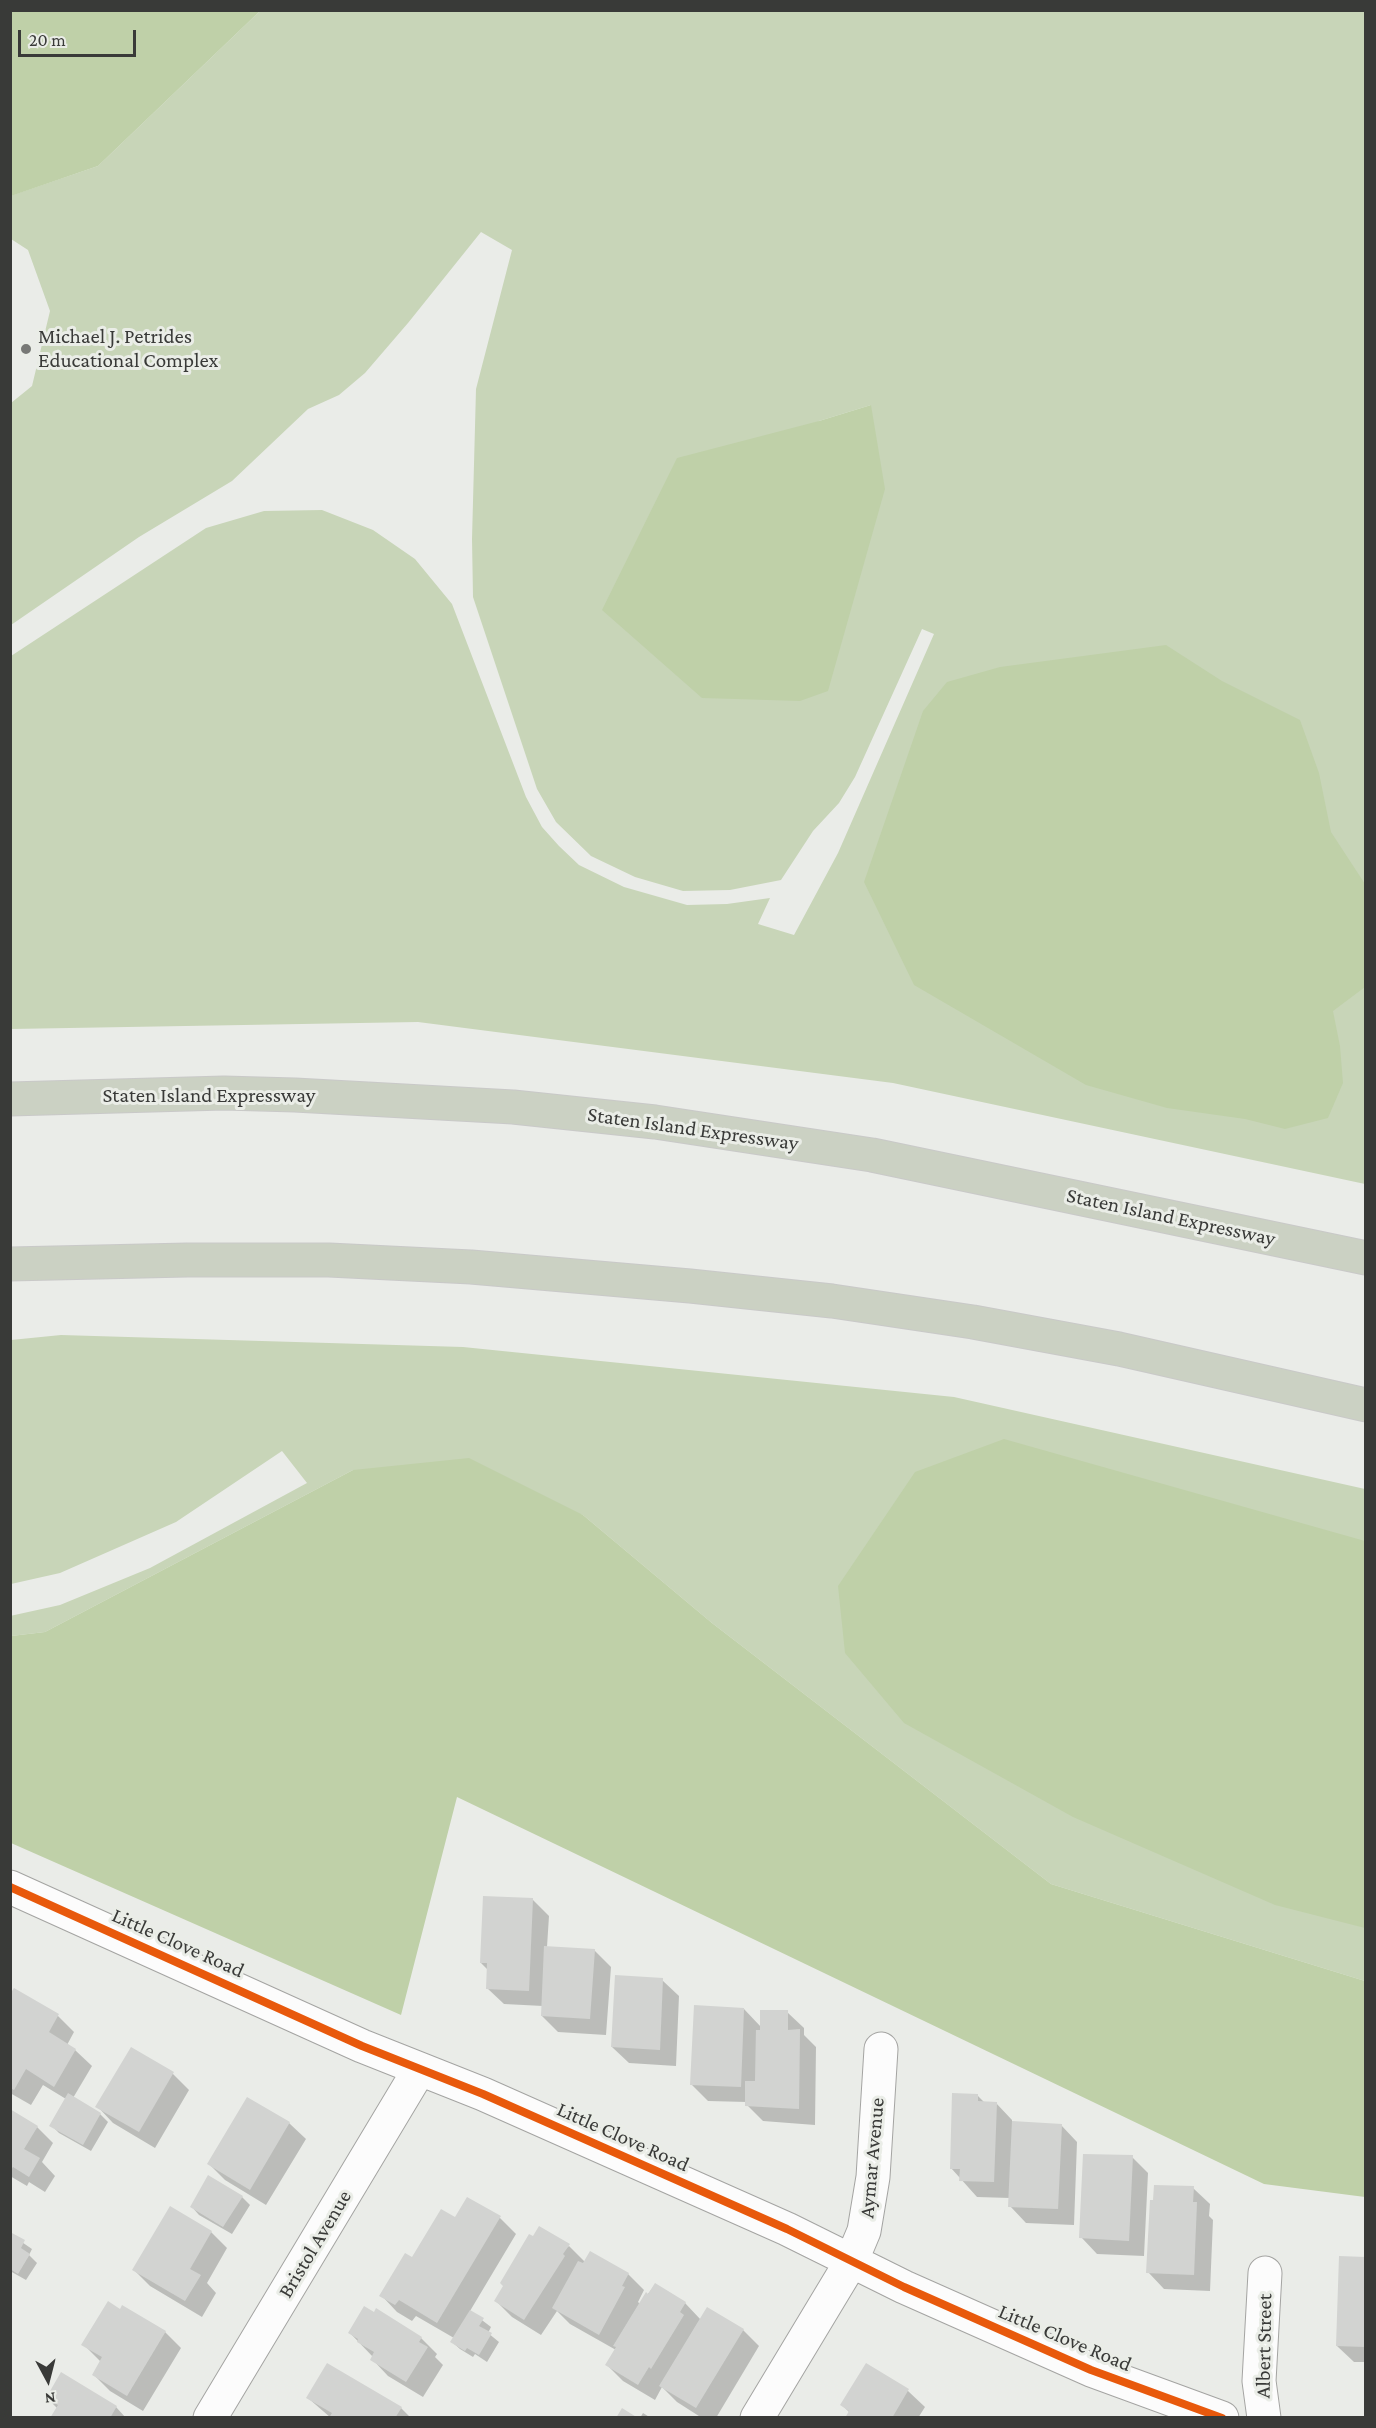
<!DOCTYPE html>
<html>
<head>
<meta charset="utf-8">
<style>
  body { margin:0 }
  #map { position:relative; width:1376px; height:2428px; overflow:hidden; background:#eaece8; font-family:"Crimson Pro",serif }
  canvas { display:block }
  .frame { position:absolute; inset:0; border:12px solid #393a38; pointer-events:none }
  .north { position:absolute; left:18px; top:2350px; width:60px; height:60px; -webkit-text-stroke:4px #eaede7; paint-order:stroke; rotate:173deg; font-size:16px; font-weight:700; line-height:24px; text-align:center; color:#393a38 }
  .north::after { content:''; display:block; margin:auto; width:21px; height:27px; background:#393a38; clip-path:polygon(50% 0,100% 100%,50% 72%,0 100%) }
  .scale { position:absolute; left:18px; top:30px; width:118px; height:27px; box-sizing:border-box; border:3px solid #393a38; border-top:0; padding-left:8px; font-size:18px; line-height:21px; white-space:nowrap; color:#393a38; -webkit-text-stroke:4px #eaede7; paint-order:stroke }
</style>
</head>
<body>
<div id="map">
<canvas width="1376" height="2428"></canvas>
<div class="frame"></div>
<div class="north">N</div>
<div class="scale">20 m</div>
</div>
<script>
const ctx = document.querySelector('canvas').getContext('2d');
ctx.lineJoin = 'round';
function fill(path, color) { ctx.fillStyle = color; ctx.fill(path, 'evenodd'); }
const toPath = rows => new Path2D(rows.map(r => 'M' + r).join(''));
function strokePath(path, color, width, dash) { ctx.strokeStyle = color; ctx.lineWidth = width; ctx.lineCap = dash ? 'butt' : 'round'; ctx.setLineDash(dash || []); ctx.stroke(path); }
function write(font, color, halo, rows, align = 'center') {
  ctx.font = font + ' "Crimson Pro",serif'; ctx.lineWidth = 6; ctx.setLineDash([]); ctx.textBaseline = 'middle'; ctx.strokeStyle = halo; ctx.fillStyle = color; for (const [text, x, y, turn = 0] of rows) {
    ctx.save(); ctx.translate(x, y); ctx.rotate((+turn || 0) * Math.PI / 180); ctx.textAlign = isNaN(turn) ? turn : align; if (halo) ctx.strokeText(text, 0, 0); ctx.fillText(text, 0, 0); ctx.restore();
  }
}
const green = toPath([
  [260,11,1365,11,1365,1184,893,1083,418,1022,11,1029,11,656,206,528,264,511,322,510,373,530,415,559,452,604,526,797,542,827,559,846,579,865,624,887,687,905,727,904,770,898,758,924,794,935,838,853,934,634,922,629,855,777,839,803,813,831,781,880,730,890,683,891,635,877,591,856,556,822,537,789,473,597,472,539,476,389,512,250,481,232,408,323,365,373,339,395,308,409,232,481,139,537,11,625,11,403,32,386,50,311,28,250,11,239,10,196,98,166],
  [871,405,702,698,819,421],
  [61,1335,463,1347,954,1397,1365,1489,1365,1981,1051,1884,712,1623,583,1515,353,1470,45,1632,11,1636,10,1616,60,1605,150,1568,307,1483,282,1451,176,1522,60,1573,11,1584,11,1340]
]);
const forest = toPath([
  [10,11,11,10,260,11,98,166,11,196],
  [871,405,885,489,828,691,800,701,702,698,602,610,677,458,819,421],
  [1166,645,1222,681,1300,720,1319,773,1331,832,1365,884,1365,987,1333,1011,1340,1046,1343,1083,1328,1118,1285,1129,1245,1119,1167,1108,1086,1085,914,985,864,882,923,711,947,682,1000,667],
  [1004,1439,1365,1541,1365,1928,1275,1905,1073,1817,904,1723,845,1653,838,1586,915,1472],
  [469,1458,583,1515,712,1623,1051,1884,1365,1981,1365,2197,1264,2184,457,1797,401,2015,11,1843,11,1636,45,1632,353,1470]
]);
const shadow = toPath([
  [532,1899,549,1916,547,1947,594,1950,611,1967,606,2035,558,2032,542,2016,543,2006,504,2004,487,1988,488,1970,481,1963],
  [662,1980,679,1996,676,2066,629,2063,612,2047],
  [15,1990,58,2016,74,2032,67,2045,75,2050,92,2066,73,2098,100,2114,108,2122,91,2151,59,2133,51,2125,66,2099,43,2085,31,2105,10,2093,10,1997],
  [744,2009,761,2027,787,2012,804,2028,804,2035,816,2047,815,2125,763,2121,747,2105,747,2102,708,2101,692,2085],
  [132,2049,173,2074,189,2090,155,2148,113,2123,97,2106],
  [978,2096,985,2103,996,2103,1012,2120,1012,2123,1061,2125,1077,2142,1074,2225,1026,2223,1010,2206,1010,2198,977,2197,951,2168],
  [10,2111,37,2127,53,2143,42,2162,55,2176,45,2192,29,2182,27,2186,10,2176],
  [289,2123,306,2139,266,2205,225,2180,209,2164],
  [1132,2157,1148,2173,1144,2256,1097,2254,1081,2237],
  [1193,2188,1210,2204,1209,2216,1213,2220,1210,2291,1164,2289,1148,2272],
  [242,2197,250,2205,232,2234,199,2215,192,2207],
  [500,2218,516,2234,470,2311,491,2327,488,2333,499,2342,487,2362,475,2354,473,2357,460,2349,452,2342,454,2338,416,2316,412,2321,397,2312,381,2295,412,2259,455,2219],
  [211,2232,227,2248,207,2283,216,2293,202,2317,150,2286,134,2270],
  [10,2234,32,2249,29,2255,37,2263,26,2280,10,2271],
  [569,2246,585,2262,628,2274,644,2290,638,2302,640,2304,655,2285,685,2303,701,2320,743,2330,759,2346,716,2418,702,2418,677,2402,662,2387,655,2400,623,2381,607,2365,616,2350,570,2324,557,2311,541,2335,512,2317,496,2301],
  [1366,2259,1366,2362,1354,2362,1337,2346],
  [165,2332,181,2348,143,2411,110,2391,94,2375,101,2362,83,2344],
  [350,2333,421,2338,437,2354,435,2357,443,2365,423,2397,388,2376,372,2359,373,2357],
  [866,2365,908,2391,925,2407,918,2418,847,2418,850,2413,842,2405],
  [47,2398,116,2407,126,2418,52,2418,57,2408],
  [308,2398,401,2408,411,2418,331,2418],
  [643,2413,651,2418,640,2418]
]);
const building = toPath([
  [483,1896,533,1898,529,1991,486,1989,487,1963,480,1963],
  [544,1946,595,1949,590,2019,541,2016],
  [615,1975,663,1978,660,2050,611,2047],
  [14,1988,59,2014,49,2032,76,2049,54,2087,26,2069,14,2090,10,2088,10,1994],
  [694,2005,744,2008,741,2087,690,2085],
  [760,2010,788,2010,788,2030,800,2029,799,2109,745,2106,745,2081,755,2081,756,2030,760,2030],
  [131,2047,174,2072,139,2132,95,2107],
  [68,2093,101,2113,83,2145,49,2126],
  [952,2093,978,2094,978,2101,997,2102,994,2182,959,2181,960,2169,950,2169],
  [247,2097,290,2122,250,2190,207,2164],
  [10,2109,38,2126,24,2149,40,2158,29,2177,13,2167,10,2171],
  [1012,2121,1062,2124,1058,2209,1008,2207],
  [1083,2154,1133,2155,1129,2241,1079,2238],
  [208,2175,243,2196,223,2227,190,2207],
  [1154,2185,1194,2186,1193,2202,1197,2202,1194,2275,1146,2273,1150,2200,1153,2200],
  [467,2197,501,2216,437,2323,399,2300,395,2305,379,2296,405,2253,412,2257,441,2209,455,2217],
  [170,2206,212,2231,190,2269,201,2275,185,2301,132,2270],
  [539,2226,570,2244,563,2254,565,2256,524,2320,494,2301,503,2286,500,2283,529,2234,533,2236],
  [10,2232,25,2240,21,2248,30,2254,18,2274,10,2269],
  [590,2251,629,2273,622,2286,625,2287,599,2335,552,2308,578,2261,583,2263],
  [1339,2256,1366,2257,1366,2347,1336,2346],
  [655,2283,686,2302,680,2312,684,2315,651,2369,649,2367,638,2385,605,2365,616,2347,613,2346,646,2292,648,2294],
  [108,2301,120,2309,122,2305,166,2331,127,2396,92,2375,102,2357,81,2345],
  [364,2306,374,2312,376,2308,422,2337,419,2342,428,2347,406,2382,370,2360,374,2352,357,2342,358,2339,348,2333],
  [707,2307,744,2329,696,2408,659,2386],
  [470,2310,484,2318,479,2326,492,2333,479,2355,467,2348,465,2351,450,2342],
  [327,2363,402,2407,395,2418,329,2418,332,2413,306,2398],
  [866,2363,909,2389,892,2418,845,2418,849,2411,840,2405],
  [61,2372,117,2406,110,2418,50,2418,58,2405,46,2398],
  [622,2408,638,2418,616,2418]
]);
const minor = toPath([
  [10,1887,362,2046,483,2094,787,2229,904,2287,1091,2370,1222,2418],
  [210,2418,419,2070],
  [757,2418,851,2262,864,2231,873,2177,881,2049],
  [1264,2418,1259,2381,1265,2273]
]);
const highway = toPath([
  [10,1099,224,1093,295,1095,513,1107,655,1122,872,1155,1366,1258],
  [10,1264,187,1260,329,1260,471,1267,690,1286,832,1301,973,1322,1119,1349,1366,1405]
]);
const cycleway = toPath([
  [10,1887,362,2046,483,2094,787,2229,904,2287,1091,2370,1222,2418]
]);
const markers = [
  [26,349,6,"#777876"]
];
const poiNames = [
  ["Michael J. Petrides",38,337],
  ["Educational Complex",38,361]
];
const streetNames = [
  ["Staten Island Expressway",209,1096],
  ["Staten Island Expressway",693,1129,8],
  ["Staten Island Expressway",1171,1217,12],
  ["Little Clove Road",178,1943,24],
  ["Little Clove Road",623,2137,24],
  ["Aymar Avenue",872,2158,-85],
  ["Bristol Avenue",315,2244,-59],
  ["Little Clove Road",1065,2338,23],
  ["Albert Street",1264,2346,-89]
];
fill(green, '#c8d5b8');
fill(forest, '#bfd0a8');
fill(shadow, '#0003');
fill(building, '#d2d3d1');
strokePath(minor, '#a4a4a2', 35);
strokePath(highway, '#c9c9c8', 35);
strokePath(minor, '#fcfcfc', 33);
strokePath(highway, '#cbd1c3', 33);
strokePath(cycleway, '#e8590c', 8);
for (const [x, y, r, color] of markers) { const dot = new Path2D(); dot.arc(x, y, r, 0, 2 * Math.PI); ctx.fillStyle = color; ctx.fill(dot); strokePath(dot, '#eaede7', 2); }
write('21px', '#393a38', '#eaede7', poiNames, 'left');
write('21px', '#393a38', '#eaede7', streetNames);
</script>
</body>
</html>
